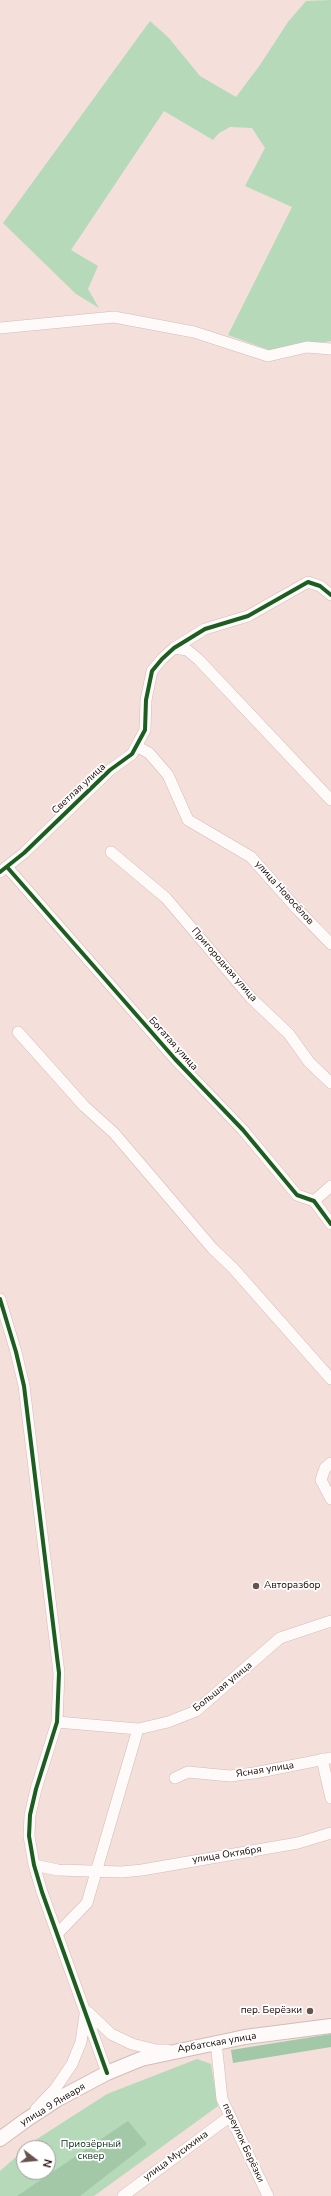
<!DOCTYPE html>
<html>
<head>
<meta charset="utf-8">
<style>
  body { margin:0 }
  #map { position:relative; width:331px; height:2196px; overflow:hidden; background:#f4dfda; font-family:"Nunito Sans",sans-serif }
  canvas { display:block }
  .north { position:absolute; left:16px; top:2140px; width:40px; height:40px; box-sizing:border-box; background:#fff; border:1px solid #a39c9a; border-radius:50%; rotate:106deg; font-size:11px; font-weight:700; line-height:16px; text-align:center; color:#1a0703 }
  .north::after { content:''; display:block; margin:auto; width:14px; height:18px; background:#66534e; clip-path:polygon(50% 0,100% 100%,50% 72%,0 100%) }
</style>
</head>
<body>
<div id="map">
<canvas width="331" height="2196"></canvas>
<div class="north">N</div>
</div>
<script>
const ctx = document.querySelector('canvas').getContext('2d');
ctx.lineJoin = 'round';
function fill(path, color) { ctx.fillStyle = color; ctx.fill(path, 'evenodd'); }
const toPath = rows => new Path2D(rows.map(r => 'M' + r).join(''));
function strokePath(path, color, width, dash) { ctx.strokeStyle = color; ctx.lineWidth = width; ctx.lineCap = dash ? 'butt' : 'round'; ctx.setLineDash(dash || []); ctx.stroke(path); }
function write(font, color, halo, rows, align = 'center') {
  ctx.font = font + ' "Nunito Sans",sans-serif'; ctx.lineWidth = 3.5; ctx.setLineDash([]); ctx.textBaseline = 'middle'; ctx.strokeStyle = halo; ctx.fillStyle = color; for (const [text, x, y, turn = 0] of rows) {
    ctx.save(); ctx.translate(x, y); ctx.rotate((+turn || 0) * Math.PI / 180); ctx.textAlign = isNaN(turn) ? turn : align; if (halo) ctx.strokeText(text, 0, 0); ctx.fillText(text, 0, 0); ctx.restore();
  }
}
const green = toPath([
  [331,0,331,341,269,350,228,335,292,207,245,186,265,148,252,128,230,127,219,133,213,140,164,111,71,250,98,266,88,289,99,308,76,294,3,223,150,21,168,37,200,76,236,97,260,65,288,22,306,1],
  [197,2059,211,2064,218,2106,94,2196,0,2196,0,2171,24,2150,24,2172,48,2172,48,2148,27,2148,37,2139,107,2094]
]);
const forest = toPath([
  [331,2034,331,2047,233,2063,231,2050],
  [128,2121,147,2144,80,2196,17,2196]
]);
const minor = toPath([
  [0,328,114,317,194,332,268,356,307,347,331,349],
  [174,648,187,650,198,659,331,800],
  [138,747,149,753,168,775,188,820,251,857,298,910,331,944],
  [111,852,166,898,251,998,289,1034,309,1062,331,1083],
  [7,867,175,1059,243,1130,297,1195,314,1201,331,1224],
  [0,872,24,853,110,770,132,754,145,730,146,700,152,671,162,659,174,648,205,629,248,616,308,582,320,586,331,595],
  [18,1032,84,1106,114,1133,213,1249,233,1268,331,1379],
  [314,1201,331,1186],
  [0,1299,16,1352,24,1386,59,1673,57,1722,36,1789,30,1815,29,1836,34,1865,42,1892,107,2073],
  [331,1463,325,1468,321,1480,331,1499],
  [57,1722,138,1729,168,1722,196,1711,280,1638,331,1621],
  [322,1759,331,1798],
  [175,1778,188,1772,230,1776,254,1773,331,1758],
  [34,1865,58,1870,122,1872,142,1870,298,1843,331,1833],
  [57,1934,87,1903,138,1729],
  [88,2012,111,2034,132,2044,156,2050,167,2050],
  [216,2042,222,2099,268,2196],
  [36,2109,55,2089,72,2064,81,2042,85,2015],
  [123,2196,229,2117]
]);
const major = toPath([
  [0,2139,26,2120,58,2099,107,2073,141,2059,245,2037,331,2026]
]);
const cycleway = toPath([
  [7,867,175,1059,243,1130,297,1195,314,1201,331,1224],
  [0,872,24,853,110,770,132,754,145,730,146,700,152,671,162,659,174,648,205,629,248,616,308,582,320,586,331,595],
  [0,1299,16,1352,24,1386,59,1673,57,1722,36,1789,30,1815,29,1836,34,1865,42,1892,107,2073]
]);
const markers = [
  [256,1586,4,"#66534e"],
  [310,2011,4,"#66534e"]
];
const streetNames = [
  ["Светлая улица",79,789,-43],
  ["улица Новосёлов",284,893,48],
  ["Пригородная улица",224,965,49],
  ["Богатая улица",173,1044,48],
  ["Большая улица",223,1687,-39],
  ["Ясная улица",265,1770,-9],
  ["улица Октября",227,1855,-9],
  ["Арбатская улица",217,2043,-10],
  ["улица 9 Января",53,2105,-31],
  ["переулок Берёзки",243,2143,65],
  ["улица Мусихина",176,2156,-36]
];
const poiNames = [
  ["Авторазбор",264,1586],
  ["пер. Берёзки",302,2011,"right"]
];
const parkNames = [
  ["Приозёрный",91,2145],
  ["сквер",91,2157]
];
fill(green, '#b6d9ba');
fill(forest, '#a2c8a8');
strokePath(minor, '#d1bcb7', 12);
strokePath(major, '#d1bcb7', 16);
strokePath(minor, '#fdfaf9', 11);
strokePath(major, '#fdfaf9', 14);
strokePath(cycleway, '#1b5e20', 4);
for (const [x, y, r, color] of markers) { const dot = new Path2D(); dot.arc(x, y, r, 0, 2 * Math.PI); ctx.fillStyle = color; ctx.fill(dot); strokePath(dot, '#fff', 1.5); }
write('10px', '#1a0703', '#fff', streetNames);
write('10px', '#1a0703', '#fff', poiNames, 'left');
write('10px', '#0b311c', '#fff', parkNames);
</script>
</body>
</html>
